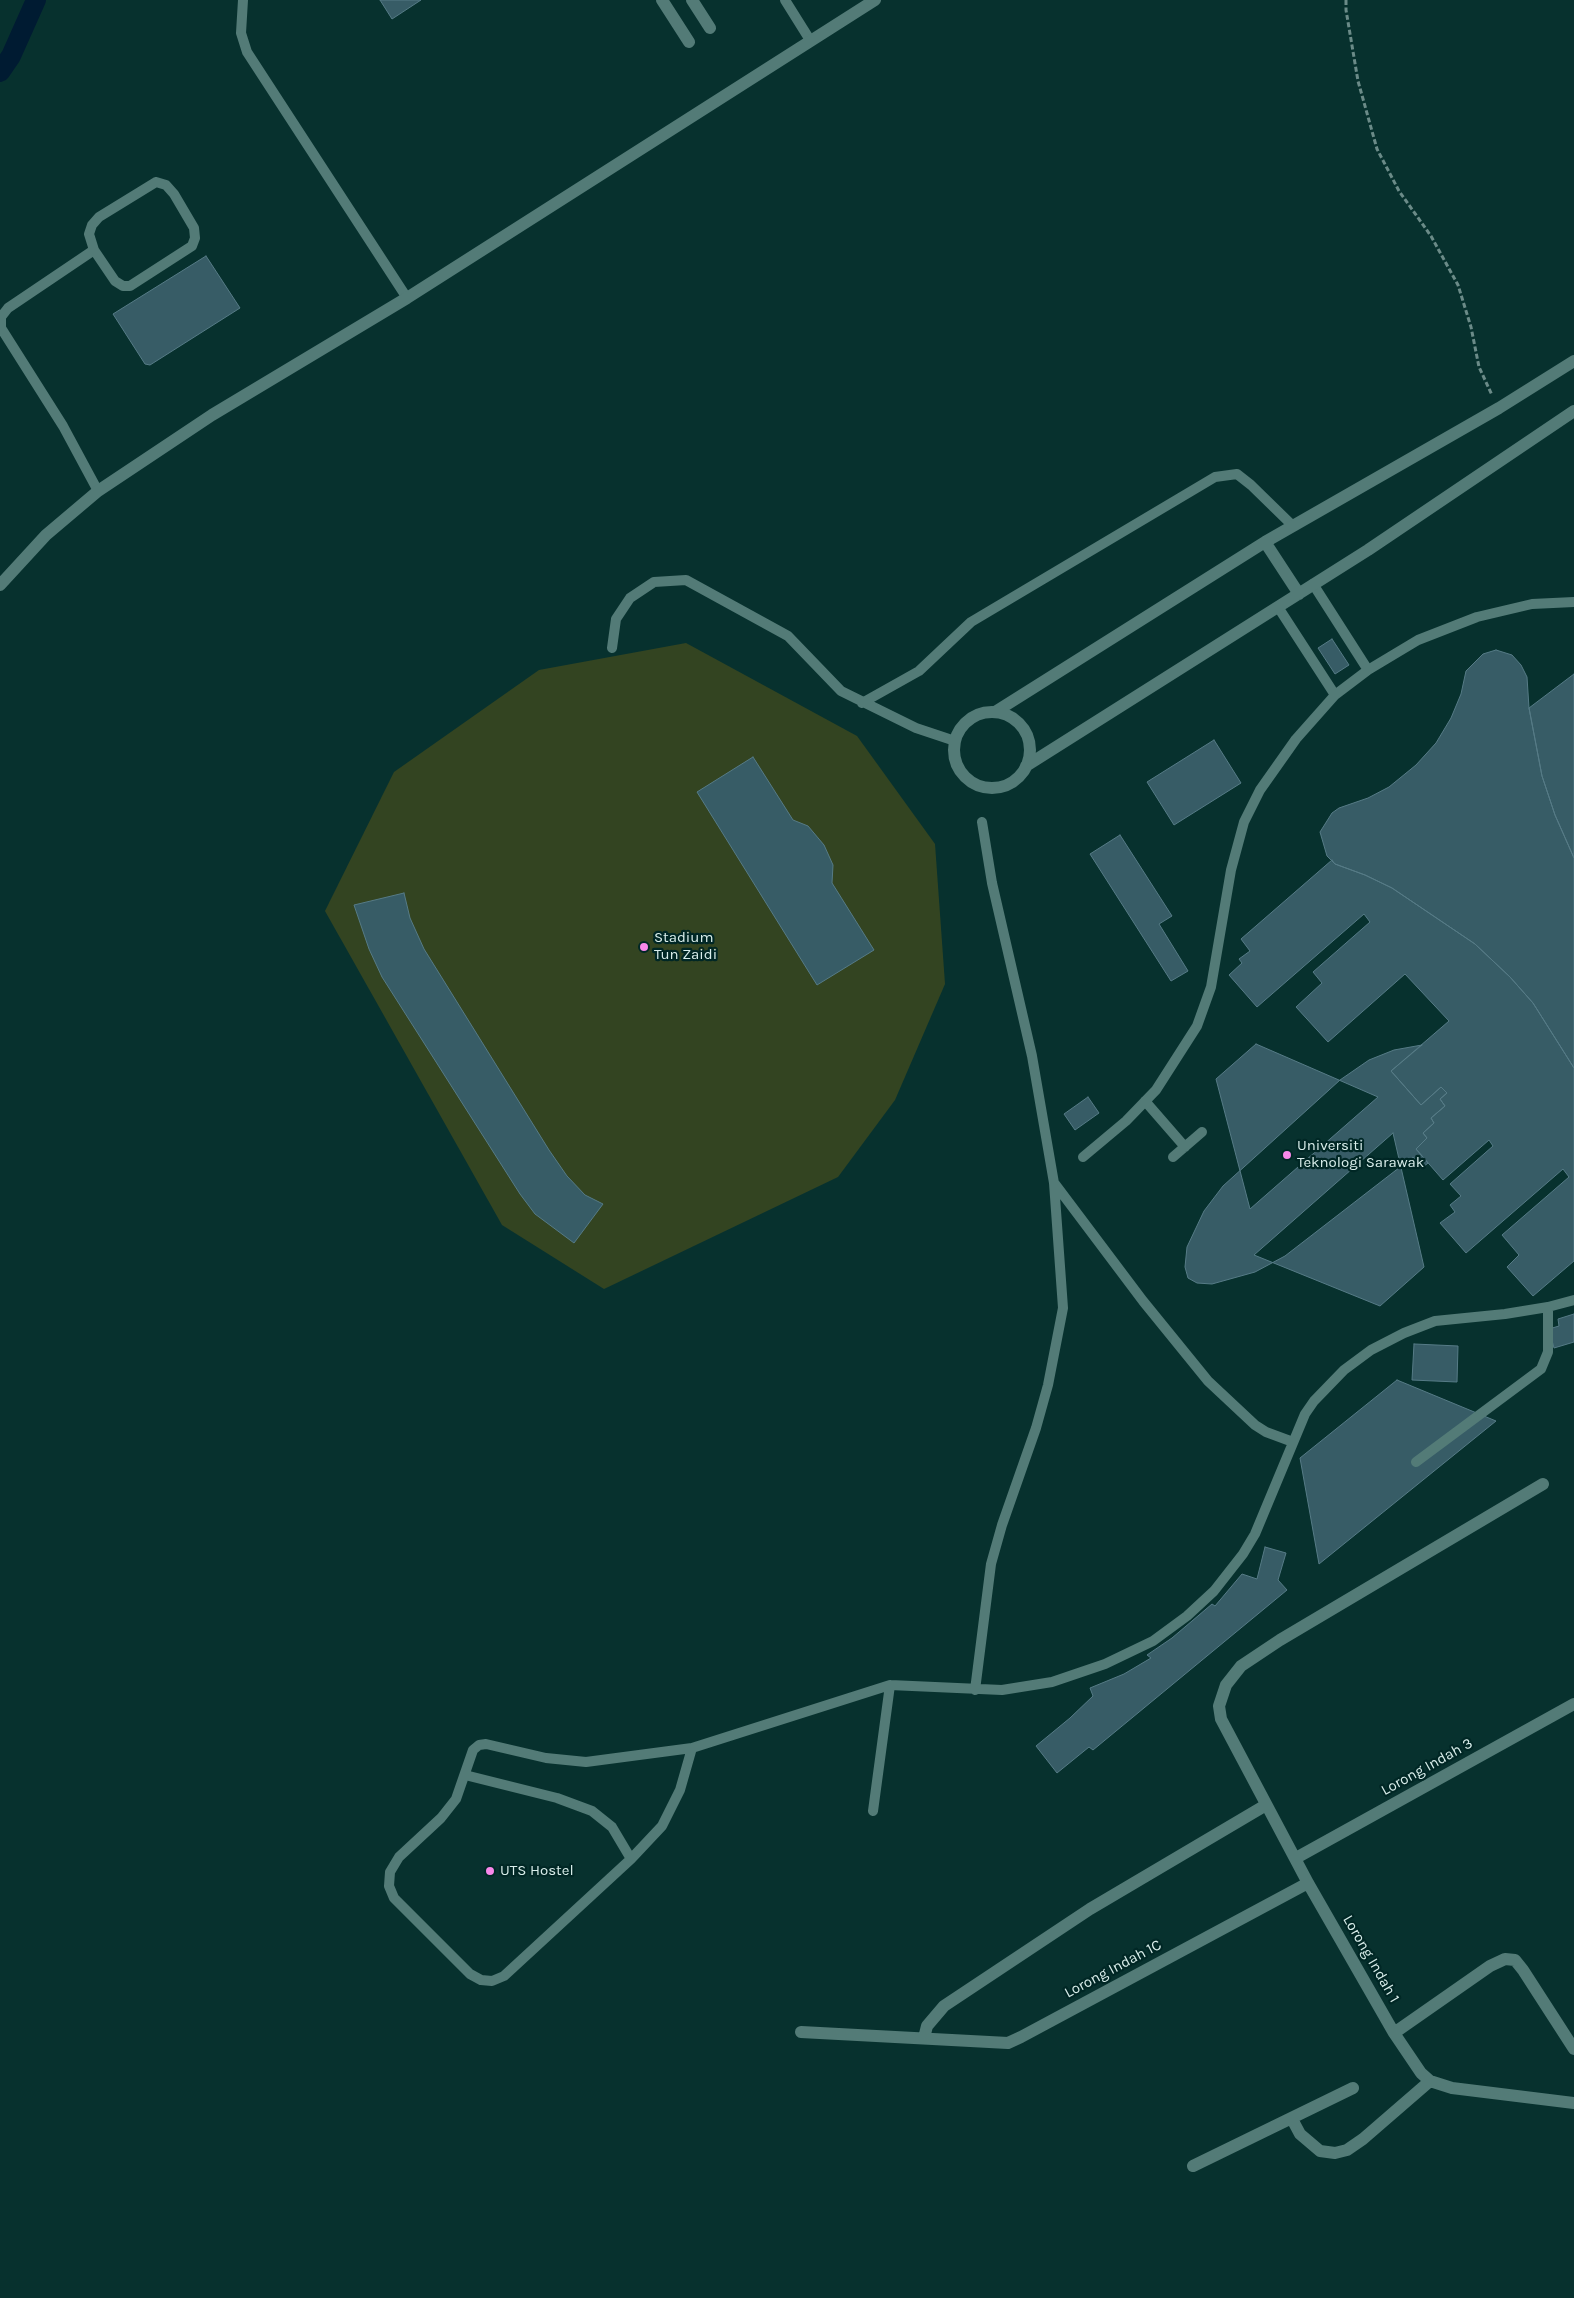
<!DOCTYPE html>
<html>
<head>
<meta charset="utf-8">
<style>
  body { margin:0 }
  canvas { display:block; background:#07312e }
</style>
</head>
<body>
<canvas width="1574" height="2298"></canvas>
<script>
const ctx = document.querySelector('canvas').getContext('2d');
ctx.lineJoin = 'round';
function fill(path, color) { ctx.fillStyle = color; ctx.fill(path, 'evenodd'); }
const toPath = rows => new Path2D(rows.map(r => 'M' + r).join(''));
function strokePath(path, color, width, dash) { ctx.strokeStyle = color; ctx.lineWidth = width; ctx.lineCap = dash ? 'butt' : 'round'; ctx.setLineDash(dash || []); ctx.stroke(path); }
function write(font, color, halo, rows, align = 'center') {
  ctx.font = font + ' Karla,sans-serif'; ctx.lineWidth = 4.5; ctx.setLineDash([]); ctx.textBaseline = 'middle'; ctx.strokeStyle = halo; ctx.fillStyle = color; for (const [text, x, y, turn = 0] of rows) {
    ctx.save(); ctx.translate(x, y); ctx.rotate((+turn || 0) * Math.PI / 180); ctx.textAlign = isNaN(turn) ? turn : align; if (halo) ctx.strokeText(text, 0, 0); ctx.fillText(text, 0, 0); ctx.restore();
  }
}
const green = toPath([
  [686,643,857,736,935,844,945,984,895,1100,838,1177,604,1289,502,1225,325,911,394,772,539,670]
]);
const canal = toPath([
  [0,72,11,56,36,0]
]);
const building = toPath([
  [380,0,421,0,392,19,380,0],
  [206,256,240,308,150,365,145,364,113,314,206,256],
  [1332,639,1349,665,1335,674,1318,648,1332,639],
  [1496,650,1512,655,1521,665,1527,677,1529,708,1542,776,1555,815,1574,858,1574,1068,1533,1003,1510,977,1475,944,1392,888,1365,875,1335,864,1327,856,1320,832,1332,813,1339,808,1368,798,1389,787,1416,765,1436,743,1451,718,1461,694,1466,671,1483,654,1496,650],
  [1574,674,1574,858,1555,815,1542,776,1529,708,1574,674],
  [1214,740,1241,783,1174,825,1147,782,1214,740],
  [753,757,793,820,808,826,824,845,833,865,832,883,874,950,817,985,697,792,753,757],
  [1120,835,1172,916,1159,924,1188,971,1171,981,1090,854,1120,835],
  [1332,860,1335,864,1365,875,1392,888,1475,944,1510,977,1533,1003,1574,1068,1574,1261,1533,1296,1507,1267,1519,1255,1502,1235,1569,1177,1563,1169,1466,1253,1440,1223,1455,1212,1450,1205,1461,1196,1450,1184,1493,1146,1489,1140,1443,1180,1416,1149,1427,1138,1423,1133,1434,1123,1431,1118,1445,1106,1440,1099,1447,1093,1441,1087,1421,1105,1391,1071,1449,1021,1405,974,1328,1042,1296,1007,1322,983,1313,972,1370,922,1364,914,1257,1007,1229,975,1242,963,1239,959,1250,951,1241,939,1332,860],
  [404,893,410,918,424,949,549,1150,567,1176,585,1195,603,1204,574,1243,535,1214,520,1194,382,977,369,949,354,905,404,893],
  [1256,1044,1378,1097,1250,1209,1216,1079,1256,1044],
  [1422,1045,1391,1071,1421,1105,1441,1087,1447,1093,1440,1099,1445,1106,1431,1118,1434,1123,1423,1133,1427,1138,1416,1149,1428,1163,1422,1168,1413,1157,1285,1256,1255,1272,1212,1284,1197,1283,1188,1278,1185,1267,1187,1247,1204,1211,1223,1186,1340,1080,1369,1060,1394,1050,1422,1045],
  [1088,1097,1099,1113,1075,1130,1064,1114,1088,1097],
  [1393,1133,1424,1267,1380,1306,1254,1255,1393,1133],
  [1574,1314,1574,1342,1554,1348,1549,1329,1559,1326,1558,1319,1574,1314],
  [1414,1344,1458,1346,1457,1382,1412,1380,1414,1344],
  [1397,1380,1496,1421,1319,1564,1300,1458,1397,1380],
  [1265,1547,1286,1553,1278,1580,1287,1590,1093,1750,1089,1747,1057,1773,1036,1746,1070,1718,1093,1696,1090,1688,1124,1674,1151,1658,1147,1655,1172,1638,1212,1604,1215,1606,1242,1574,1257,1579,1265,1547]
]);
const path = toPath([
  [1346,0,1346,10,1358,81,1377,149,1399,191,1431,236,1458,285,1471,327,1479,367,1492,395]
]);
const lane = toPath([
  [243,0,241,33,247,52,407,298],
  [785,0,810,40],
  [156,182,166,185,174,194,194,228,195,238,192,246,130,286,123,286,115,281,94,250,89,234,92,225,99,217,156,182],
  [94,250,8,308,1,317,1,328,63,426,98,491],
  [1313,584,1368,670],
  [1278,607,1335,695],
  [612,648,616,619,630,598,654,582,686,580,788,636,841,691,916,728,955,741],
  [862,703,919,671,971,622,1215,477,1237,474,1251,485,1293,526],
  [1145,1101,1185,1147],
  [1083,1157,1126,1121,1156,1090,1197,1026,1211,987,1231,870,1244,822,1260,790,1296,739,1335,695,1368,670,1418,640,1477,617,1532,604,1574,602],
  [1173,1157,1202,1132],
  [1055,1184,1143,1301,1208,1381,1255,1425,1266,1432,1293,1442],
  [1416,1462,1541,1369,1548,1352,1548,1307],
  [975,1690,991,1564,1002,1525,1036,1428,1048,1385,1063,1308,1054,1183,1032,1056,992,883,982,822],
  [692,1748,586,1762,546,1758,486,1744,479,1745,473,1750,456,1799,441,1818,399,1857,390,1872,389,1886,394,1898,470,1974,481,1980,492,1981,504,1976,631,1859,662,1826,680,1790,692,1748,890,1685,1002,1690,1052,1682,1105,1664,1153,1641,1187,1616,1214,1591,1243,1554,1255,1534,1305,1414,1314,1401,1344,1370,1371,1350,1404,1333,1435,1321,1505,1314,1548,1307,1574,1300],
  [465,1775,557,1798,592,1811,612,1827,631,1859],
  [873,1811,890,1685]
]);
const street = toPath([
  [662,0,689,42],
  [692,0,710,28],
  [1265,542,1299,594],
  [0,585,46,535,98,491,212,415,407,298,875,0],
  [995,712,1265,542,1499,408,1574,361],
  '954 750a38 38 0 1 1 76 0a38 38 0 1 1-76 0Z',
  [1026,766,1368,550,1574,411],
  [1543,1484,1280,1640,1241,1666,1226,1685,1219,1706,1221,1719,1308,1883,1394,2033,1421,2073,1430,2081,1452,2088,1574,2103],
  [1296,1858,1574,1704],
  [801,2032,1008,2043,1021,2037,1308,1883],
  [1394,2033,1490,1966,1505,1959,1515,1960,1523,1970,1574,2049],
  [924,2038,927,2026,944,2006,1090,1909,1266,1805],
  [1292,2119,1300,2134,1320,2151,1335,2153,1347,2150,1363,2139,1430,2081],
  [1193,2166,1353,2088]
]);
const markers = [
  [644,947,5,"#f888ea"],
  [1287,1155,5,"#f888ea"],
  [490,1871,5,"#f888ea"]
];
const poiNames = [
  ["Stadium",654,938],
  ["Tun Zaidi",654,955],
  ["Universiti",1297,1146],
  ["Teknologi Sarawak",1297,1163],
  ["UTS Hostel",500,1871]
];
const streetNames = [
  ["Lorong Indah 3",1427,1767,-29],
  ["Lorong Indah 1",1371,1959,60],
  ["Lorong Indah 1C",1113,1969,-28]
];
fill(green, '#334421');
strokePath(canal, '#001b32', 20);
fill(building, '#375c66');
strokePath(building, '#567b86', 1);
strokePath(path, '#6b8b88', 3, [5, 2.5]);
strokePath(lane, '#537b77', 10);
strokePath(street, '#537b77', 12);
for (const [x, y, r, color] of markers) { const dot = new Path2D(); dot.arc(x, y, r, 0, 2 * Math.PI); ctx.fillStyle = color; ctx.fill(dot); strokePath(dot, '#002725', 2); }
write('15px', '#d9eeeb', '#002725', poiNames, 'left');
write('15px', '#d9eeeb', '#002725', streetNames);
</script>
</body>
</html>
